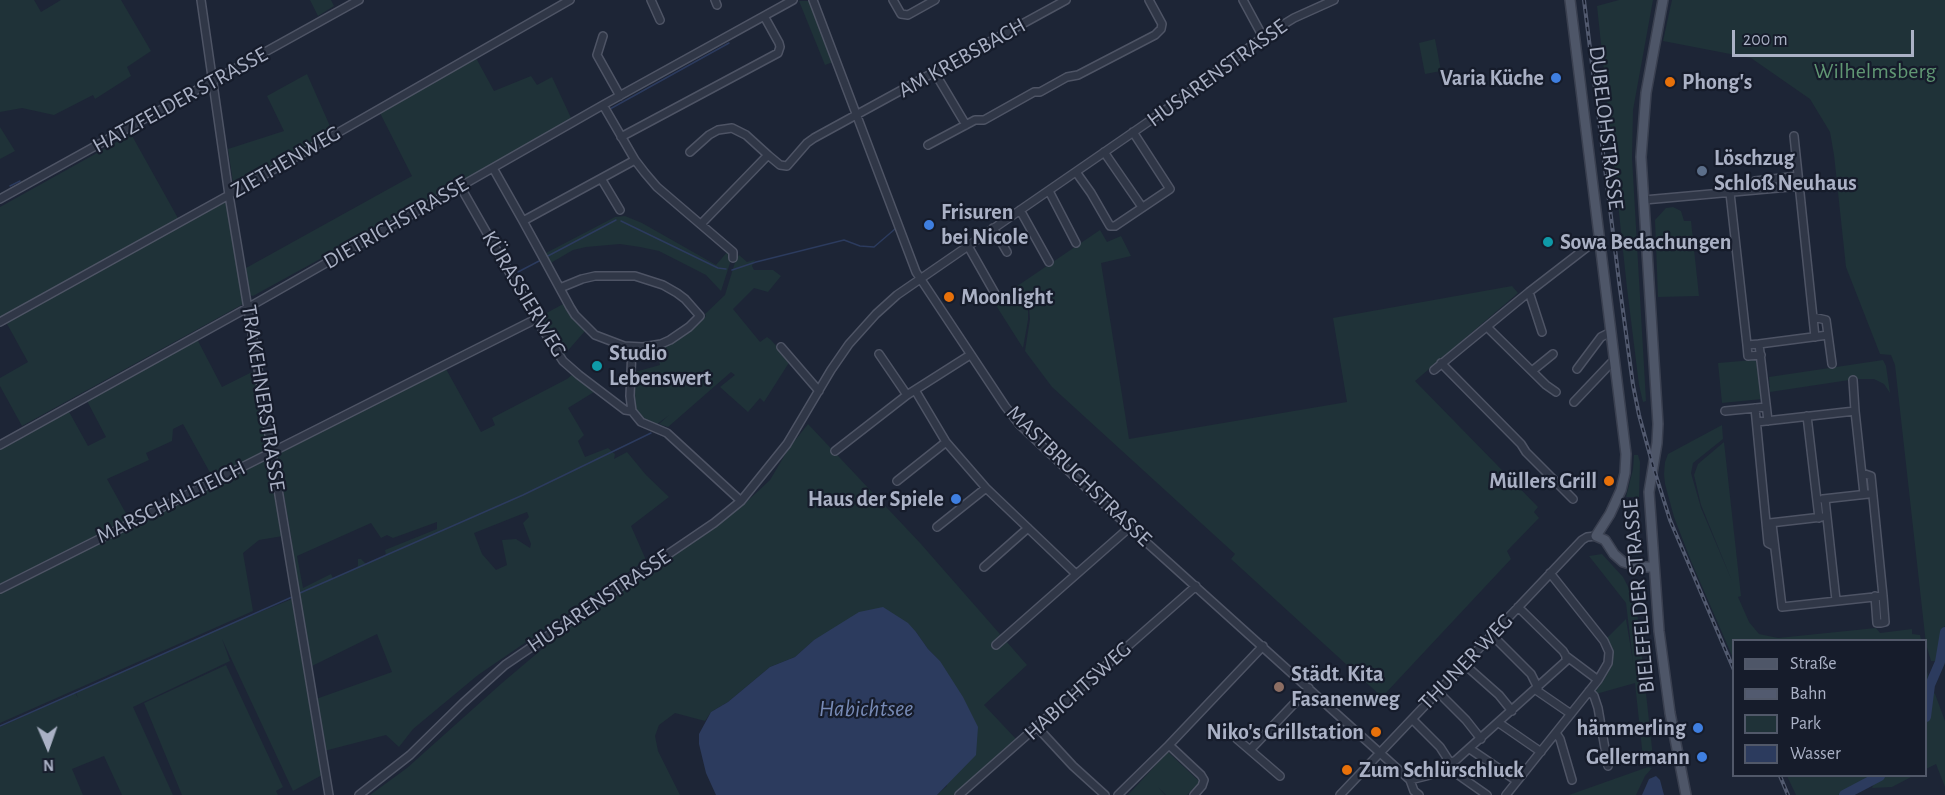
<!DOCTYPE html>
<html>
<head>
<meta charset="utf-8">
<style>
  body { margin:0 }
  #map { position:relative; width:1945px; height:795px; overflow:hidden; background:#1d2536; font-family:"Alegreya Sans",sans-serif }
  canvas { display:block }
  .legend { position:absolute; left:1732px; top:639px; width:195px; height:138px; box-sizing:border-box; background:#161c2b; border:2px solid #515869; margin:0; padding:8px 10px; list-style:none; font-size:18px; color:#aab1c5 }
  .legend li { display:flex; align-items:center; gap:12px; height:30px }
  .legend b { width:30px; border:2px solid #515869 }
  .north { position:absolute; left:18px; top:717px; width:60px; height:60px; -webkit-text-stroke:4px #161c2b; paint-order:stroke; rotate:178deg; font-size:16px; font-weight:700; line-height:24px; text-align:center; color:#aab1c5 }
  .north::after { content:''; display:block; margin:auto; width:21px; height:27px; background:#aab1c5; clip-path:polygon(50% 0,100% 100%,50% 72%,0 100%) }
  .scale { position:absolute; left:1732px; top:30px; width:182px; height:27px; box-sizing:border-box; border:3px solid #aab1c5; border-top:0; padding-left:8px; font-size:18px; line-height:21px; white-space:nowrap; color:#aab1c5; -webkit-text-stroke:4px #161c2b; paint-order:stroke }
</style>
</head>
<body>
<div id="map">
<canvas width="1945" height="795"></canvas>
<ul class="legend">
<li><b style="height:8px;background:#4e5668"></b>Straße</li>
<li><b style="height:8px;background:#525a6f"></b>Bahn</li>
<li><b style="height:16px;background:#1f3238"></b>Park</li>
<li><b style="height:16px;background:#2c3b5e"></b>Wasser</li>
</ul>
<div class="north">N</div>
<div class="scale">200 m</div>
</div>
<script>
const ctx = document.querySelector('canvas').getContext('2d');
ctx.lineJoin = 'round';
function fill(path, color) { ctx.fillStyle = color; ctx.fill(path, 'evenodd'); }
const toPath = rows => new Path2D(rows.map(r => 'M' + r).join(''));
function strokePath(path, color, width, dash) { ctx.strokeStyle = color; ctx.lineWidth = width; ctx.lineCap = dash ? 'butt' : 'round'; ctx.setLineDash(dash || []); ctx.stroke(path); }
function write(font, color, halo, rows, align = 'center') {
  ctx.font = font + ' "Alegreya Sans",sans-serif'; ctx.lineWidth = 4.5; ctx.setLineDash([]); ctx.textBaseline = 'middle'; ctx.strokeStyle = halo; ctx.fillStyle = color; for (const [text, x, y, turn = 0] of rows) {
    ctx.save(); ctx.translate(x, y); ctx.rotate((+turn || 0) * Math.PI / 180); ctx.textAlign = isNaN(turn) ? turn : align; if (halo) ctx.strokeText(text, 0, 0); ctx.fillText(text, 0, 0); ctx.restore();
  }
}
const green = toPath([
  [0,0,34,0,41,12,61,0,121,0,151,51,127,67,131,76,95,99,93,95,54,115,22,108,0,112],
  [310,0,331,0,334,6,318,16],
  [1619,0,1653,0,1633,110,1632,158,1646,401,1643,402,1639,385,1627,288,1597,6],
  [1672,0,1945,0,1945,626,1943,628,1937,661,1931,661,1926,644,1895,365,1891,355,1880,354,1846,267,1834,155,1830,132,1810,99,1751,58,1663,41],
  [799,1,809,1,833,62,825,65],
  [1435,39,1441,71,1425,74,1419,43],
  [476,58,494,91,531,76,537,85,552,77,572,120,253,296,250,295,246,268,412,176,380,113],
  [307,74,333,133,234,189,228,149,284,131,267,96],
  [0,127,15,151,0,159],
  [131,134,179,220,0,319,0,207],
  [229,200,245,303,22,426,0,386,0,378,28,362,6,322],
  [1673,207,1681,211,1684,221,1691,221,1699,296,1658,297,1655,220,1666,208],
  [625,216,642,223,716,265,728,251,732,257,721,291,706,275,659,251,640,247,620,244,586,247,573,250,549,264,544,254,615,217],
  [1100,230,1107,242,1121,236,1131,256,1101,263,1129,439,1347,402,1333,318,1512,286,1518,293,1415,381,1538,507,1534,512,1539,518,1507,551,1511,559,1382,697,1231,559,1235,554,1052,387,1025,351,1030,319,1028,296,1028,320,1023,348,997,307,998,299],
  [739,255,747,262,755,260,752,266,754,270,773,270,781,276,768,292,754,288,733,309,760,342,767,337,771,340,790,361,764,402,760,398,748,412,720,387,735,375,731,372,668,427,659,424,669,415,656,425,643,421,634,411,635,372,660,365,656,348,684,336,706,316,705,314,725,295,736,259],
  [565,303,574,320,585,331,564,355,541,316],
  [197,339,222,387,256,370,269,450,213,478,183,424,173,429,172,441,146,453,149,460,107,479,129,519,0,584,0,448,68,410,88,446,106,437,86,399],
  [1753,360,1758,362,1762,399,1722,403,1718,363],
  [1883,360,1886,366,1890,393,1884,384,1874,379,1856,379,1770,392,1769,377],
  [446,369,481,432,495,425,492,418,567,379,574,373,594,392,568,408,584,435,578,441,585,457,608,448,615,454,614,459,627,452,646,475,669,497,631,526,646,560,478,675,413,729,399,747,386,735,324,751,316,699,392,672,377,634,312,666,289,543,292,542,277,454,321,431,323,433,322,430],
  [527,512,529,517,523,523,531,544,530,548,516,539,502,540,507,565,496,570,482,554,474,533],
  [437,522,437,529,385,550,386,555,366,564,361,559,358,559,358,566,354,569,333,578,331,574,303,588,297,556,371,523,381,538,387,535,393,538],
  [808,424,921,544,1027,665,984,705,1016,739,954,795,937,795,947,786,940,661,928,649,916,632,814,640,795,657,770,667,728,702,711,712,705,721,675,713,659,725,655,736,658,751,680,795,370,795,407,768,502,683,574,622,712,530,742,506,770,480,789,448],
  [1722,425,1723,439,1693,463,1691,473,1701,508,1732,581,1701,505,1694,475,1698,464,1724,442,1741,596,1738,597,1749,622,1759,634,1778,638,1876,628,1880,633,1912,629,1912,634,1920,635,1921,640,1734,640,1733,658,1691,561,1674,517,1665,484,1664,474,1665,462,1668,454],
  [1634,455,1638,455,1640,462,1639,497,1626,497,1633,469],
  [269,458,283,536,259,540,243,553,253,611,0,723,0,591],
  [1602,554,1623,577,1636,602,1653,757,1643,758,1635,683,1596,694,1595,692,1604,680,1612,665,1613,649,1607,638,1626,619,1633,662,1626,603,1589,556],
  [292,599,322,775,293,791,222,639,230,661,133,707,173,795,122,795,104,756,72,769,83,795,0,795,0,727,75,693,78,698,76,693,218,629],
  [226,665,283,787,276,791,278,795,182,795,144,703],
  [1926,668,1928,675,1927,686,1935,694,1945,721,1945,787,1936,764,1926,769],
  [1168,752,1200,782,1187,795,1166,795,1158,787,1165,795,1128,795],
  [1648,767,1652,768,1645,776,1636,795,1569,795],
  [1787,776,1875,776,1838,795,1796,795],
  [1877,776,1913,776,1892,787,1872,788]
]);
const water = toPath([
  [883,607,908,623,916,632,928,649,940,661,963,697,978,727,976,755,937,795,716,795,706,773,699,744,699,734,711,712,728,702,770,667,795,657,814,640,859,612],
  [1656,776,1660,780,1664,795,1642,795,1649,779]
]);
const stream = toPath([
  [610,109,729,43],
  [10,186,20,181],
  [621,221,718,268,726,269],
  [546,257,616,220],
  [732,270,756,262,844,240,860,246,874,247,895,229],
  [518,272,539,261],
  [300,593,523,495,651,433],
  [0,726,292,597]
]);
const river = toPath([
  [1926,717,1930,685,1940,662,1945,632],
  [1844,795,1880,776]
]);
const minor = toPath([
  [201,0,229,195,329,795],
  [651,0,660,20],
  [715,0,717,5],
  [813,0,916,272,1005,406,1019,424,1095,496,1410,780,1414,791,1419,795],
  [893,0,901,14,908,15,935,0],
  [1243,0,1263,37],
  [603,36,597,55,620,96],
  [935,73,966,125],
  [603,105,635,160,645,173,657,187,733,252,733,258],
  [1794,136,1815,337],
  [621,137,778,53,780,47,779,43,764,16],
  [928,145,975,120,984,120,1034,92,1040,92,1067,77,1078,75,1155,35,1161,29,1162,24,1149,0],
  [690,152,709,135,718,130,732,128,746,135,768,155],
  [1104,152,1142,207],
  [493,168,523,221,545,261,570,307,575,315,595,335,624,346,643,347,661,344,670,340,689,327,700,316,685,299,677,293,663,285,635,276,595,276,582,279,560,288],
  [1076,172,1091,193,1110,226,1115,226,1170,189,1133,132],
  [602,180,620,210],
  [460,186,536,319,563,361,579,375,625,410,632,411,641,422,667,433,741,501],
  [1756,190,1755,181,1798,176],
  [1049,191,1076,243],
  [1730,193,1747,345,1759,344,1768,421],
  [0,199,359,0],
  [1644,200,1800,186],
  [1020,210,1049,262],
  [523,221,635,160],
  [701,224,768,155,780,165,787,166,807,143,814,138,1066,0],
  [993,228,1007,252],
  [968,246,997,297],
  [1529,292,1542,332],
  [1813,317,1826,320,1832,364],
  [0,322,229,195,570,0],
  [1487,327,1546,385,1556,392],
  [1759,344,1828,335],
  [1747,345,1748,356,1761,355],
  [781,347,819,391],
  [632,348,630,396,632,411],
  [879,354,907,395],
  [1441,363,1521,444,1526,452,1573,499],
  [1577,369,1601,337,1611,332],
  [1434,370,1529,292,1595,241,1600,241],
  [1532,371,1553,354],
  [1853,380,1855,411,1864,494],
  [915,390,946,442,986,488,1075,573],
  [1574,402,1611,363,1615,362],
  [1755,408,1768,543,1774,546],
  [1725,411,1766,407],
  [1807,416,1819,518],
  [1757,422,1855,411],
  [0,445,249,307,603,105,793,0],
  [835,451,907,395,970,355],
  [897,481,946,442],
  [1823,499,1868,494],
  [1825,499,1836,600],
  [1770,523,1822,517],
  [1772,524,1782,607,1883,596,1871,476,1862,473],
  [937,527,986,488],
  [984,567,1028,528],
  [0,589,536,319],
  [1875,596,1877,623,1881,623,1885,622,1883,596],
  [1492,635,1531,674,1538,688],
  [996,645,1130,527],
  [1566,656,1598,680],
  [1464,664,1499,695,1512,711],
  [1536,690,1571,714],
  [1589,691,1594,696,1598,708,1608,766],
  [1438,692,1466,720,1481,739],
  [1412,719,1440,747,1451,764],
  [1499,723,1541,752],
  [1037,727,1073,766,1105,795],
  [1556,733,1560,739,1572,780],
  [1237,739,1280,776],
  [1169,745,1201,775,1204,780,1202,786,1194,795],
  [1470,749,1517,781],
  [1250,750,1309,688],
  [1447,767,1487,795],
  [1410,780,1430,775,1456,760,1566,661,1566,656,1563,651,1518,607],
  [359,795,410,755,463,703,505,665,714,523,741,501,787,444,831,370,849,344,876,314,897,295,1164,111,1263,37,1294,18,1334,0],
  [959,795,1196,586],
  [1118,795,1169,745,1263,646],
  [1340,795,1582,540,1587,537,1596,536],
  [1506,795,1598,680,1608,663,1609,652,1604,641,1550,573]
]);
const major = toPath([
  [1570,0,1626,454,1625,473,1621,490,1610,514,1596,536,1605,540,1614,554,1623,562,1640,567,1653,567],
  [1663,0,1646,93,1641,157,1658,424,1657,443,1649,492,1659,631,1670,713,1686,795]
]);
const rail = toPath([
  [1584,0,1620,289,1633,385,1639,415,1653,466,1670,520,1734,670],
  [1780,776,1788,795]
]);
const markers = [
  [1556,78,6,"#3f7fe0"],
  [1670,82,6,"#e8710a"],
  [1702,171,6,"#5c6f8a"],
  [929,225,6,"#3f7fe0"],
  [1548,242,6,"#0f9aa8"],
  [949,297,6,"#e8710a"],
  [597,366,6,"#0f9aa8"],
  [1609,481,6,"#e8710a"],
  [956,499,6,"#3f7fe0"],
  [1279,687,6,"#8d6e63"],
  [1698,728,6,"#3f7fe0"],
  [1376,732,6,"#e8710a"],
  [1702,757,6,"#3f7fe0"],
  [1347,770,6,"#e8710a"]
];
const streetNames = [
  ["AM KREBSBACH",962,58,-29],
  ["HUSARENSTRASSE",1217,73,-36],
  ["HATZFELDER STRASSE",180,100,-29],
  ["DUBELOHSTRASSE",1606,128,83],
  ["ZIETHENWEG",286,162,-30],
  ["DIETRICHSTRASSE",396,223,-30],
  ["KÜRASSIERWEG",524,294,59],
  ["TRAKEHNERSTRASSE",263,398,81],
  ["MASTBRUCHSTRASSE",1079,476,44],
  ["MARSCHALLTEICH",171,502,-26],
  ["BIELEFELDER STRASSE",1639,596,-95],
  ["HUSARENSTRASSE",599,601,-34],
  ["THUNER WEG",1466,662,-46],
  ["HABICHTSWEG",1078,691,-42]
];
const parkNames = [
  ["Wilhelmsberg",1875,71]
];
const poiNames = [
  ["Varia Küche",1544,78,"right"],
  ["Phong's",1682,82],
  ["Löschzug",1714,158],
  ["Schloß Neuhaus",1714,183],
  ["Frisuren",941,212],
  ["bei Nicole",941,237],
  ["Sowa Bedachungen",1560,242],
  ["Moonlight",961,297],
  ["Studio",609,353],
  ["Lebenswert",609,378],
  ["Müllers Grill",1597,481,"right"],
  ["Haus der Spiele",944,499,"right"],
  ["Städt. Kita",1291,674],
  ["Fasanenweg",1291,699],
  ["hämmerling",1686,728,"right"],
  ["Niko's Grillstation",1364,732,"right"],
  ["Gellermann",1690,757,"right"],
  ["Zum Schlürschluck",1359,770]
];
const waterNames = [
  ["Habichtsee",866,709]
];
fill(green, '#1f3238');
fill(water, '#2c3b5e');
strokePath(stream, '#2c3b5e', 1.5);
strokePath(river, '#2c3b5e', 10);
strokePath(minor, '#4e5465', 10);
strokePath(major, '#3a4050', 12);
strokePath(minor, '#303747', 7);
strokePath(major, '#4e5668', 9);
strokePath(rail, '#525a6f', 4);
strokePath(rail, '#161c2b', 1.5, [4.5]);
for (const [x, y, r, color] of markers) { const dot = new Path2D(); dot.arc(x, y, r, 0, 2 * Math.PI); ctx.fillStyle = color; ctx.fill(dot); strokePath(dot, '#161c2b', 2); }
write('22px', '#aab1c5', '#161c2b', streetNames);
write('22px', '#609673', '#161c2b', parkNames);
write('bold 22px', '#aab1c5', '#161c2b', poiNames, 'left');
write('italic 24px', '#778ab5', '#161c2b', waterNames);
</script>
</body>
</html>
